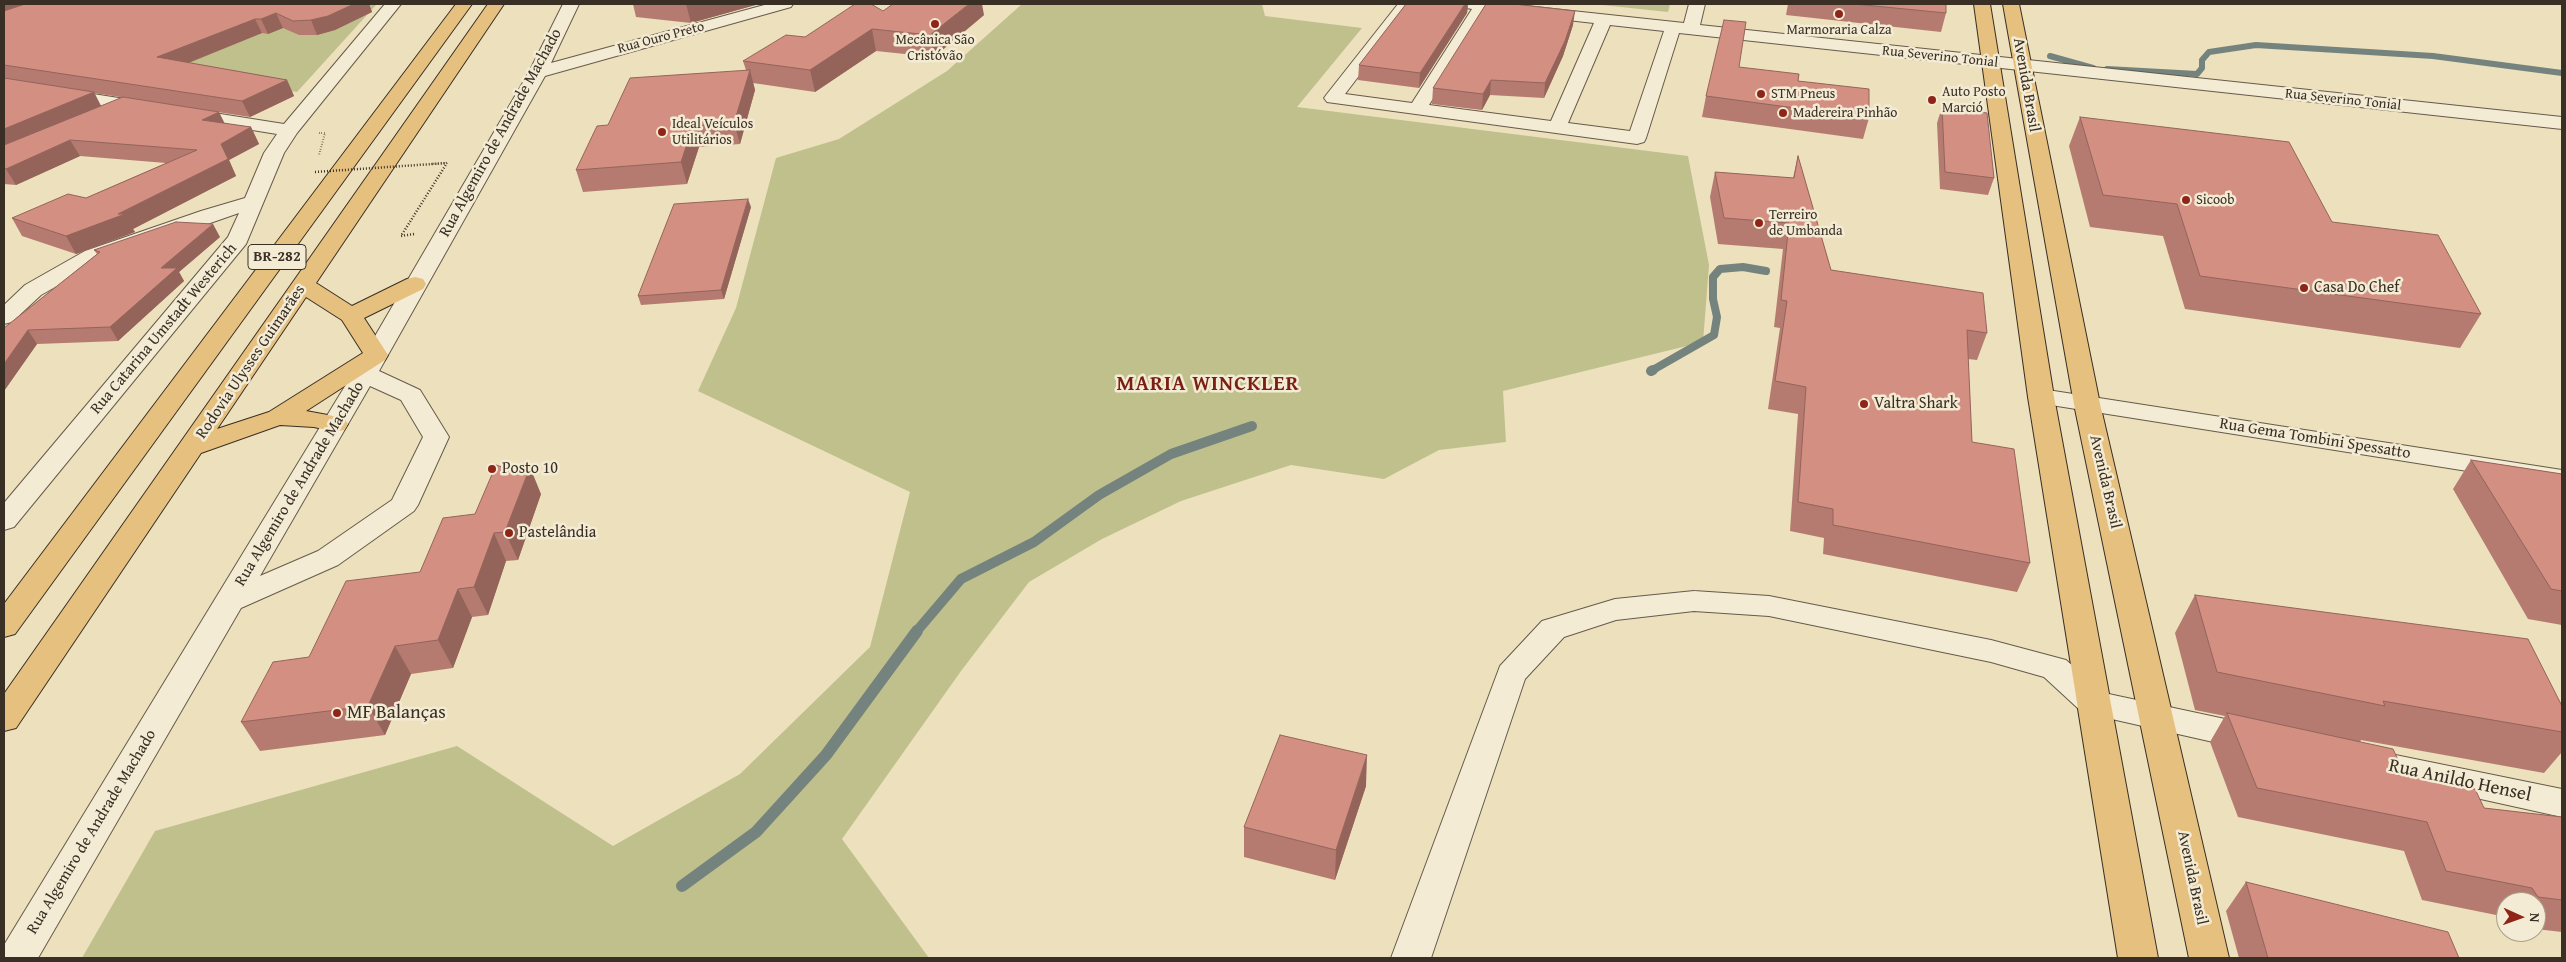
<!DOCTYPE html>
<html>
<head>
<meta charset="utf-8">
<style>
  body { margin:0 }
  #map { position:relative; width:2566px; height:962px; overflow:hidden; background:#ece0bd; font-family:"Gentium Book Plus",serif }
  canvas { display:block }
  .frame { position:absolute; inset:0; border:5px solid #3a2f24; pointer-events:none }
  .north { position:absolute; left:2496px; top:892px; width:50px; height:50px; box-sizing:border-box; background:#f3ebd4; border:1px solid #a9a08e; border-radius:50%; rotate:92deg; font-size:14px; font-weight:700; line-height:20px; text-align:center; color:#3a2f24 }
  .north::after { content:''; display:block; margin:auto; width:18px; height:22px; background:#8f2418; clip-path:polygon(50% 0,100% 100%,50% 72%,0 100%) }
</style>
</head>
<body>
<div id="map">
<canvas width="2566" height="962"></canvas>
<div class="frame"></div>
<div class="north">N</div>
</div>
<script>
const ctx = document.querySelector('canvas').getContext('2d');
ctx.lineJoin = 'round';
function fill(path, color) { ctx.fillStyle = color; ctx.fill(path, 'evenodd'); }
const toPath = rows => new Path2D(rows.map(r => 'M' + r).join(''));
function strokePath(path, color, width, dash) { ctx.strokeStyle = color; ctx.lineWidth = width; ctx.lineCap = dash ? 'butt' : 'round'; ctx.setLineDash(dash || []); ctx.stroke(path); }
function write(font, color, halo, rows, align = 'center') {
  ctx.font = font + ' "Gentium Book Plus",serif'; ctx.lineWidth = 5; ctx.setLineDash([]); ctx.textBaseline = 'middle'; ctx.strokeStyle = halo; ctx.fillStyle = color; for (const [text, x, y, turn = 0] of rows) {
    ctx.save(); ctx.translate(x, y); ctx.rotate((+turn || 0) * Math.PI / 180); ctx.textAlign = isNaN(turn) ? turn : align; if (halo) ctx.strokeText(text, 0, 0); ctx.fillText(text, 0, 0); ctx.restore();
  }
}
const green = toPath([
  [195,4,371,4,376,5,297,92,66,51],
  [1022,4,1262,4,1265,16,1362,28,1297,107,1688,156,1709,265,1703,342,1503,391,1506,442,1439,450,1384,479,1291,465,1181,501,1102,539,1029,582,961,671,842,839,929,958,82,958,155,831,457,746,613,846,740,774,870,647,910,492,698,391,736,308,776,158,839,139,947,71],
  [1593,4,1670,4,1668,12]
]);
const streamFar3 = toPath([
  [2050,56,2093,68],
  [2107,69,2197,74,2202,68,2202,60,2209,52,2256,45,2433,56,2562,73]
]);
const streamFar2 = toPath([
  [1651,371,1714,335,1717,317,1713,299,1713,277,1720,269,1743,267,1766,271]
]);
const streamFar1 = toPath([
  [1651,371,1653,370],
  [916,632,961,579,1034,542,1099,495,1171,454,1252,426]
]);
const stream = toPath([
  [682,886,756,832,826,755,917,631]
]);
const pathFar1 = toPath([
  [319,133,325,133,319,155]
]);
const path = toPath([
  [414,234,401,236,447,163]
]);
const minor = toPath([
  [385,4,401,4,297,133,284,153,246,244,14,527,4,530,4,503,228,237,239,213,101,261,41,295,12,322,4,324,4,305,25,285,85,251,201,211,245,198,264,153,277,134,4,90,4,80,284,124,385,4],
  [563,4,579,4,551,63,768,4,793,4,791,7,545,76,379,371,420,390,449,437,418,505,414,511,338,565,241,608,38,958,4,958,4,945,364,355,529,72,563,4],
  [370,386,401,400,423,437,392,500,318,551,260,576,370,386],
  [1398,4,1414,4,1345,94,1412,103,1472,9,1461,7,1459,4,1507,4,1684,23,1689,4,1705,4,1700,25,2562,117,2562,129,1679,33,1646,138,1644,142,1637,144,1327,102,1324,98,1327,94,1398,4],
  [1487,11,1594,23,1551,121,1429,105,1487,11],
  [1610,25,1664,31,1630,131,1568,123,1610,25],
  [2041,389,2562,470,2562,486,2032,402,2028,397,2032,392,2041,389],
  [1694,591,1769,596,1991,640,2066,660,2104,693,2253,725,2265,729,2270,738,2265,747,2253,751,2094,715,2082,712,2044,677,1991,662,1769,616,1694,611,1616,620,1564,637,1525,679,1431,958,1391,958,1500,666,1542,621,1615,599,1694,591],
  [2366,749,2562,789,2562,817,2354,771,2349,762,2354,753,2366,749]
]);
const major = toPath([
  [1974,4,1990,4,2054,397,2158,958,2118,958,2028,397,1974,4],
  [2003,4,2019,4,2100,404,2229,958,2189,958,2074,404,2003,4]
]);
const highway = toPath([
  [456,4,472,4,15,634,4,637,4,604,456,4],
  [488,4,504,4,316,283,352,306,407,279,415,277,423,279,426,284,423,289,364,318,388,355,385,360,306,411,344,418,348,424,344,430,335,432,314,427,280,425,201,453,16,728,4,731,4,694,488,4],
  [306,297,342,320,363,353,269,412,217,429,306,297]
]);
const pathBridgeFar1 = toPath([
  [431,164,447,163]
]);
const pathBridge = toPath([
  [315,172,447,163]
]);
const wall = toPath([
  [4,4,369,4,372,12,335,30,317,35,299,35,283,28,268,34,262,33,189,63,287,80,294,96,250,117,94,93,101,106,251,127,259,144,229,160,236,176,133,229,135,232,76,254,22,236,12,218,86,198,166,163,80,156,16,185,4,184],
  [633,4,759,4,691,23,636,17],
  [1406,4,1468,4,1467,13,1419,88,1358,80,1359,65],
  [1788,4,1946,4,1946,13,1941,32,1786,15],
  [883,11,984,15,934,57,876,51,815,92,753,83,755,90,740,144,699,147,687,184,583,192,576,170,608,125,746,70,743,61,805,37],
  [1573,25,1563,56,1544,98,1490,95,1482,110,1432,104,1433,88],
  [1739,67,1798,81,1869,118,1863,139,1702,117,1706,96],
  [1942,107,1994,178,1988,195,1940,189,1937,123],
  [2080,117,2332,222,2481,314,2460,348,2185,309,2163,236,2090,227,2069,146],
  [1798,156,1831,270,1987,333,1977,360,1968,359,1972,442,2030,563,2017,592,1823,554,1824,538,1790,531,1798,414,1768,409,1780,328,1774,327,1783,249,1718,244,1710,197,1715,172,1793,178],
  [751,207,724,299,641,305,638,296],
  [220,237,179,272,184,281,118,341,37,344,4,391,4,328,97,254,94,250],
  [2471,460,2562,474,2562,625,2528,619,2453,489],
  [541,494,518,560,506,561,488,615,472,617,453,668,411,674,385,735,260,751,241,722,309,657,420,572,475,514],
  [2195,595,2562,706,2562,752,2544,773,2361,740,2360,742,2405,775,2484,808,2562,817,2562,932,2536,929,2536,902,2506,902,2506,917,2422,900,2404,851,2238,817,2210,742,2225,716,2195,710,2175,633],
  [1366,786,1335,880,1244,857,1244,827],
  [2246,882,2459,958,2460,958,2239,958,2226,911]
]);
const shadedWall = toPath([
  [4,4,34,4,4,14],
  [354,4,369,4,372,12,335,30,317,35,311,20],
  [686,4,759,4,691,23],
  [969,4,982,4,984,15,934,57,930,35],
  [1465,4,1468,4,1467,13,1419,88,1420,73],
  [1575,11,1573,25,1563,56,1544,98,1545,83],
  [276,13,283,28,268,34,261,19],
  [255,19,262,33,165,72,157,57],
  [872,29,876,51,815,92,810,70],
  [750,70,755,90,740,144,734,123],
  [287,80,294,96,250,117,242,101],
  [1491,80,1490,95,1482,110,1483,94],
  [94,92,102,108,4,149,4,129],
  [219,112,227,128,202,120],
  [693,126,699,147,687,184,681,162],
  [251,127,259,144,229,160,236,176,133,229,135,232,76,254,66,236,118,214,221,144],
  [70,140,80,156,16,185,6,169],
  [748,199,751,207,724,299,721,290],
  [213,224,220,237,179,272,184,281,118,341,110,327,161,268],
  [28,330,37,344,4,391,4,364],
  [530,467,541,494,518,560,505,532],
  [494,533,506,561,488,615,474,587],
  [458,589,472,617,453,668,438,640],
  [395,646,411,674,385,735,368,706],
  [1367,755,1366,786,1335,880,1336,850]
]);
const building = toPath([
  [25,4,354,4,328,16,311,20,293,21,276,13,261,19,255,19,157,57,287,80,242,101,4,65,4,11,25,4],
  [855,4,871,4,883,11,893,4,969,4,930,35,872,29,810,70,743,61,786,35,805,37,855,4],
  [1406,4,1465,4,1420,73,1359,65,1406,4],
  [1486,4,1514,4,1575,11,1565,41,1545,83,1491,80,1483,94,1433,88,1486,4],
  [1854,4,1946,4,1946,13,1854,4],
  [1724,20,1746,22,1739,67,1799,74,1798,81,1869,89,1869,118,1706,96,1724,20],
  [750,70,734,123,693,126,681,162,576,170,597,126,608,125,630,78,750,70],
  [4,78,94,92,4,129,4,78],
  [123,97,219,112,202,120,251,127,221,144,228,159,118,214,125,214,66,236,12,218,68,194,86,198,197,150,70,140,6,169,4,168,4,145,123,97],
  [1942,107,1987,113,1994,178,1945,172,1942,107],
  [2080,117,2289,142,2332,222,2438,235,2481,314,2200,276,2177,204,2103,195,2080,117],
  [1798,156,1831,270,1983,293,1987,333,1967,330,1972,442,2014,449,2030,563,1833,525,1833,509,1798,502,1806,387,1775,381,1787,301,1781,300,1789,223,1724,218,1715,172,1794,178,1798,156],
  [748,199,721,290,638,296,674,204,748,199],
  [176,222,213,224,161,268,177,268,110,327,28,330,4,364,4,328,100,252,94,250,176,222],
  [2471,460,2562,474,2562,591,2551,589,2471,460],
  [496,465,508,469,530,467,505,532,494,533,474,587,458,589,438,640,395,646,368,706,241,722,273,662,309,657,346,581,420,572,443,518,475,514,496,465],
  [2195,595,2528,639,2562,706,2562,732,2383,701,2385,706,2217,672,2195,595],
  [2227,713,2393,749,2405,775,2475,789,2484,808,2562,817,2562,900,2538,897,2532,888,2446,871,2427,822,2257,788,2227,713],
  [1280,735,1367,755,1336,850,1244,827,1280,735],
  [2246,882,2448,932,2459,958,2460,958,2268,958,2246,882]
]);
const markers = [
  [1839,14,5,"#8f2418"],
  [935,24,5,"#8f2418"],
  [1761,94,5,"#8f2418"],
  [1932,100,5,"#8f2418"],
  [1783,113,5,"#8f2418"],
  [662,132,5,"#8f2418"],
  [2186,200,5,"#8f2418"],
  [1759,223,5,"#8f2418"],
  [2304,288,5,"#8f2418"],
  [1864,404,5,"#8f2418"],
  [492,469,5,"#8f2418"],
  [509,533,5,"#8f2418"],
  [337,713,5,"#8f2418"]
];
const farPoinames = [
  ["Marmoraria Calza",1839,30,"center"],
  ["Mecânica São",935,40,"center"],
  ["Cristóvão",935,56,"center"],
  ["Auto Posto",1942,92],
  ["Marció",1942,108],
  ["STM Pneus",1771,94],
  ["Madereira Pinhão",1793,113],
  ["Ideal Veículos",672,124],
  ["Utilitários",672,140],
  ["Sicoob",2196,200],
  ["Terreiro",1769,215],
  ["de Umbanda",1769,231]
];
const farStreetnames = [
  ["Rua Ouro Preto",661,38,-15],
  ["Rua Severino Tonial",1940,57,6],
  ["Rua Severino Tonial",2343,100,6]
];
const shields = [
  [277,257,58]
];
const shieldNames = [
  ["BR-282",277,257]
];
const streetNames = [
  ["Avenida Brasil",2026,85,80],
  ["Rua Algemiro de Andrade Machado",501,133,-61],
  ["Rua Catarina Umstadt Westerich",164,329,-50],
  ["Rodovia Ulysses Guimarães",251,362,-56],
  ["Rua Gema Tombini Spessatto",2315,439,9],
  ["Avenida Brasil",2105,482,77],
  ["Rua Algemiro de Andrade Machado",300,484,-59],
  ["Rua Algemiro de Andrade Machado",92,832,-59],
  ["Avenida Brasil",2192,878,78]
];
const poiNames = [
  ["Casa Do Chef",2314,288],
  ["Valtra Shark",1874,404],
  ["Posto 10",502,469],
  ["Pastelândia",519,533]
];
const nearPoinames = [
  ["MF Balanças",347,713]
];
const nearStreetnames = [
  ["Rua Anildo Hensel",2460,781,12]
];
const districtNames = [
  ["MARIA WINCKLER",1208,385]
];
fill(green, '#bfc08c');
strokePath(streamFar3, '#75837e', 6);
strokePath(streamFar2, '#75837e', 8);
strokePath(streamFar1, '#75837e', 10);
strokePath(stream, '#75837e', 12);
strokePath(minor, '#665b4a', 2);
strokePath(major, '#3a2f24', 2);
strokePath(highway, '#3a2f24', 2);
strokePath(pathFar1, '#3a2f24', 2, [0.5, 2]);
strokePath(path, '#3a2f24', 2.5, [1, 2]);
fill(minor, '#f3ebd4');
fill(major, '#e6c07e');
fill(highway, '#e6c07e');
strokePath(pathBridgeFar1, '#3a2f24', 2, [0.5, 2]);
strokePath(pathBridge, '#3a2f24', 2.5, [1, 2]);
fill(wall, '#b57b70');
fill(shadedWall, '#94645b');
fill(building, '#d38f82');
strokePath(building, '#94645b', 1);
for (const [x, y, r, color] of markers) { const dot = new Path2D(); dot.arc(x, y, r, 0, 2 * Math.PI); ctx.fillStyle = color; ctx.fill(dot); strokePath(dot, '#f3ebd4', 2); }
write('14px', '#3a2f24', '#f3ebd4', farPoinames, 'left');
write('14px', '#3a2f24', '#f3ebd4', farStreetnames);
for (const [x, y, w] of shields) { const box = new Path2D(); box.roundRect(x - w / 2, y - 12.5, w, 25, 4); ctx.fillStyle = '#f3ebd4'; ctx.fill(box); strokePath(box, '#3a2f24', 1); }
write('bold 15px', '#3a2f24', null, shieldNames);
write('16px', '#3a2f24', '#f3ebd4', streetNames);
write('16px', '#3a2f24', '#f3ebd4', poiNames, 'left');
write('19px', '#3a2f24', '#f3ebd4', nearPoinames, 'left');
write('19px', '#3a2f24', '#f3ebd4', nearStreetnames);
ctx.letterSpacing = '1px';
write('bold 21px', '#7a1f14', '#f3ebd4', districtNames);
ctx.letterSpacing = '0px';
</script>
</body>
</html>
